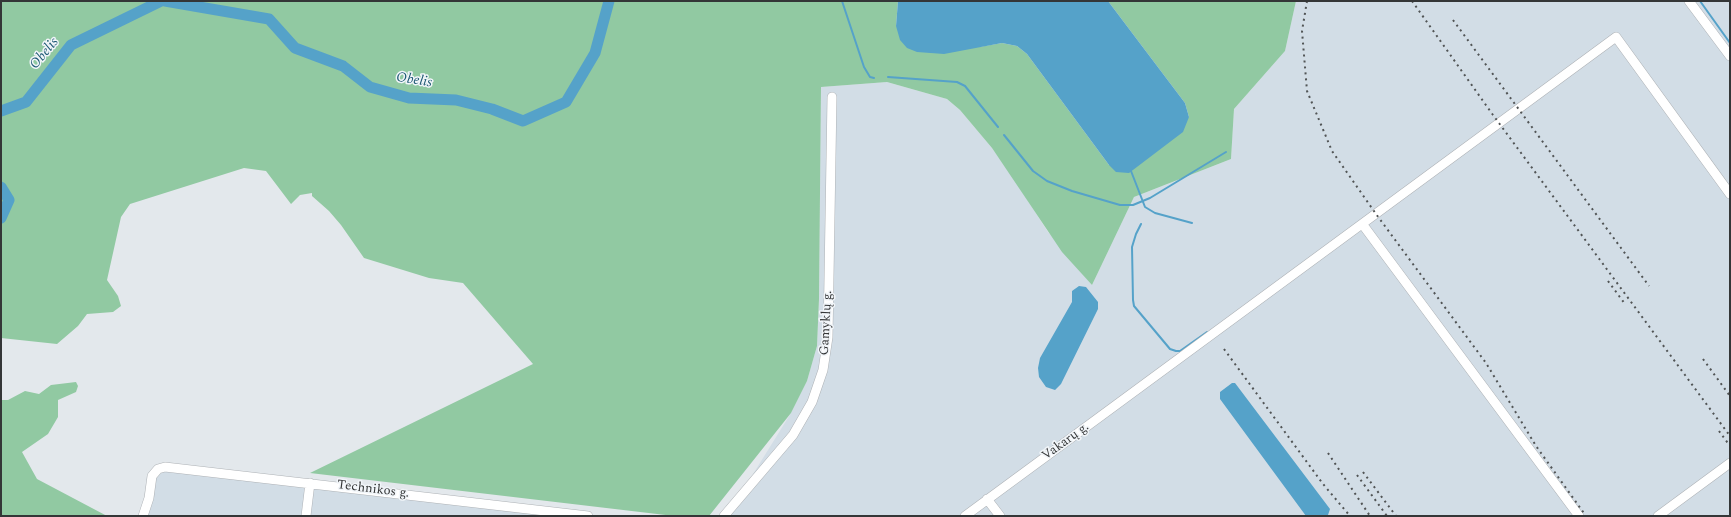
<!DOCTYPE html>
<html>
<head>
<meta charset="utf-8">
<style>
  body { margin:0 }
  #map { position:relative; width:1731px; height:517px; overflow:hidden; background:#e3e8ec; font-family:Spectral,serif }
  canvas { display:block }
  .frame { position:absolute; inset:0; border:2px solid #343637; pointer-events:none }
</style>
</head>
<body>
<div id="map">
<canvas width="1731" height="517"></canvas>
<div class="frame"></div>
</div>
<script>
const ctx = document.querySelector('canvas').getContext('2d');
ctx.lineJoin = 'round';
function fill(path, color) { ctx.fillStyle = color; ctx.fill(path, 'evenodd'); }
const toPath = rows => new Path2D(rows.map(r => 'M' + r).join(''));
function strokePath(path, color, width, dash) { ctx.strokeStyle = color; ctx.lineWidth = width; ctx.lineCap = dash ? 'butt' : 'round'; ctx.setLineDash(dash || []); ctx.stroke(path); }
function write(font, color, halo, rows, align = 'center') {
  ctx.font = font + ' Spectral,serif'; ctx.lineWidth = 3; ctx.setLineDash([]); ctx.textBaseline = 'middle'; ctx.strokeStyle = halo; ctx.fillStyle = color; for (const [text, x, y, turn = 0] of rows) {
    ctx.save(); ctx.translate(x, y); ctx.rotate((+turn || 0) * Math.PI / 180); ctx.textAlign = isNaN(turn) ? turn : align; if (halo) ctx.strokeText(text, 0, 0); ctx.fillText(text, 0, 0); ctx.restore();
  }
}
const built = toPath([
  [1296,1,1730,1,1730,516,727,516,791,413,807,381,817,346,819,299,821,87,887,82,947,99,960,110,992,148,1012,176,1048,232,1092,285,1134,197,1231,159,1234,109,1285,51],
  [167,471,551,516,146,516,155,479,162,472]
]);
const green = toPath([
  [1,1,898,1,896,26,979,47,1002,43,1017,46,1027,54,1109,165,1189,117,1185,103,1108,1,1296,1,1285,51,1234,109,1231,159,1134,197,1092,285,1062,252,992,148,960,110,947,99,887,82,821,87,819,299,817,346,807,381,791,413,709,516,674,516,310,473,533,364,463,283,429,278,364,258,341,225,329,211,312,196,312,193,300,195,291,204,266,171,244,168,130,204,121,217,107,280,118,296,121,306,113,312,87,314,78,326,57,344,1,338],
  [76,382,78,386,76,392,58,400,58,417,48,434,22,452,37,479,107,516,1,516,1,400,8,400,25,391,39,394,51,385]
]);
const water = toPath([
  [898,1,1108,1,1185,103,1189,117,1183,132,1129,173,1116,172,1109,165,1027,54,1017,46,1002,43,944,54,917,52,907,48,900,40,896,26],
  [1079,286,1086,287,1098,302,1098,309,1061,384,1055,390,1046,387,1039,377,1038,368,1040,358,1072,302,1072,291],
  [1232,383,1235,383,1330,509,1328,515,1306,516,1220,399,1220,392]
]);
const stream = toPath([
  [842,1,864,67,870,77,874,78],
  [1700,1,1730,43],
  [888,77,957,82,965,86,998,127],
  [1004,135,1033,171,1047,181,1072,191,1120,205,1133,205,1150,198,1226,152],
  [1131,171,1145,207,1155,213,1192,223],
  [1141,224,1136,234,1132,247,1133,300,1134,306,1170,349,1176,351,1180,351,1207,332]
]);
const river = toPath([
  [165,1,269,19,295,48,343,66,370,87,409,98,456,100,492,109,523,121,566,102,595,53,609,1],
  [1,111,26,102,71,45,161,1],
  [1,187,9,200,1,218]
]);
const minor = toPath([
  [1689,1,1730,56],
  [1363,225,1579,516],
  [987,499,1000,516],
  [143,516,149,498,152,476,158,469,165,467,588,516],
  [306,516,310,483],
  [724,516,793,435,812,402,823,370,828,337,832,97],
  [965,516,1616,37,1730,194],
  [1658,516,1730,463]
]);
const rail = toPath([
  [1307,1,1302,31,1307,91,1332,151,1376,214,1486,363,1536,446,1586,516],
  [1412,1,1493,115,1730,436],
  [1453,20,1649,286],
  [1608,281,1625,304],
  [1224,349,1323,484,1350,516],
  [1703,359,1730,396],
  [1719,431,1730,446],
  [1328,453,1370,516],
  [1363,472,1396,516],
  [1357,475,1387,516]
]);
const streetNames = [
  ["Gamyklų g.",827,323,-87],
  ["Vakarų g.",1066,442,-36],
  ["Technikos g.",373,490,7]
];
const waterNames = [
  ["Obelis",45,54,-50],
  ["Obelis",414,81,9]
];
fill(built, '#d2dde6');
fill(green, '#91c9a2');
fill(water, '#55a2c9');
strokePath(stream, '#55a2c9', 2);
strokePath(river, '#55a2c9', 11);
strokePath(minor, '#aeb2b6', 10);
strokePath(minor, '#fff', 9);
strokePath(rail, '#515455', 2, [2, 4]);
write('13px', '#343637', '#f1f5f9', streetNames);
write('italic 14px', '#1c5873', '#f1f5f9', waterNames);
</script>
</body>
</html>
